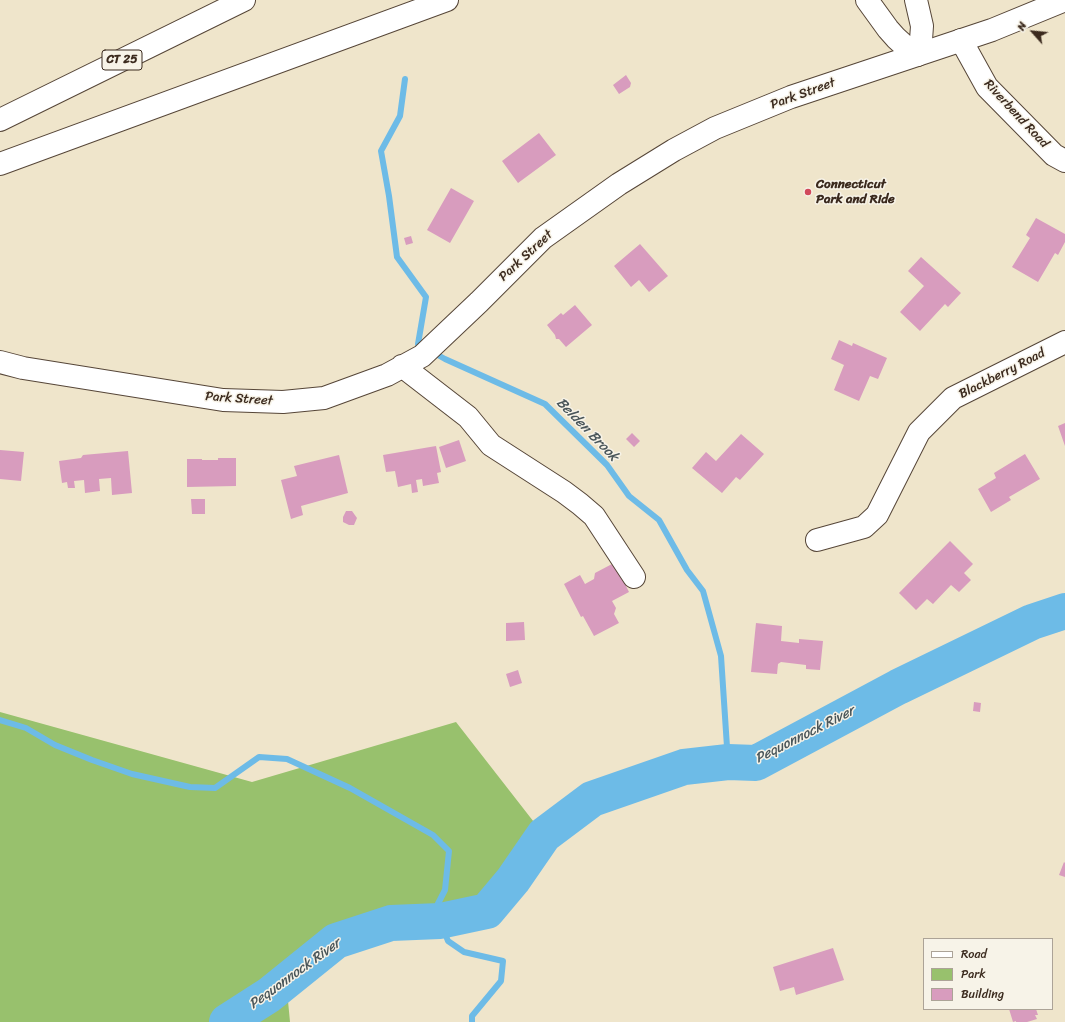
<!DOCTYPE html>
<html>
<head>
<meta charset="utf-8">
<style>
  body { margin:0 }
  #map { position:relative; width:1065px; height:1022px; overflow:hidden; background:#efe5cb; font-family:Sriracha,sans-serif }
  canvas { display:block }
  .legend { position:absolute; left:923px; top:938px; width:130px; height:72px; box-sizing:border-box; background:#f7f3e8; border:1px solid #aca397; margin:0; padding:5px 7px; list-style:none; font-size:12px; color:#3b2a1e }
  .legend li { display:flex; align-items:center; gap:8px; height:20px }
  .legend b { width:20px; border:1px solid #aca397 }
  .north { position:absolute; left:1013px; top:12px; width:40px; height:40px; -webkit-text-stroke:3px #f7f3e8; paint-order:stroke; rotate:297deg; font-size:11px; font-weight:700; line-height:16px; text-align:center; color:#3b2a1e }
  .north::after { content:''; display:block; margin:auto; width:14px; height:18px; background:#3b2a1e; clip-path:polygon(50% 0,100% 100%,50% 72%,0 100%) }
</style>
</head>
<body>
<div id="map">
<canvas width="1065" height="1022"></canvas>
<ul class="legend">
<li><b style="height:5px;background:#fff"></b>Road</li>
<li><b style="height:11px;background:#98c16d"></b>Park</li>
<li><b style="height:11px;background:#d89cbe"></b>Building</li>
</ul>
<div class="north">N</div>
</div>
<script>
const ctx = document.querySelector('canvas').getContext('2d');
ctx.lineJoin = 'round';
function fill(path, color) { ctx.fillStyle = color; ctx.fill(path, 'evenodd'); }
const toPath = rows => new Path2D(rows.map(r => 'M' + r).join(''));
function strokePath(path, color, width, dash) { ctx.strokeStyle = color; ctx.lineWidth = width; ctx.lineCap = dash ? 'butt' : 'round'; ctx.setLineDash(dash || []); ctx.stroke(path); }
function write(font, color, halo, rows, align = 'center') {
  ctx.font = font + ' Sriracha,sans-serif'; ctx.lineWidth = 3; ctx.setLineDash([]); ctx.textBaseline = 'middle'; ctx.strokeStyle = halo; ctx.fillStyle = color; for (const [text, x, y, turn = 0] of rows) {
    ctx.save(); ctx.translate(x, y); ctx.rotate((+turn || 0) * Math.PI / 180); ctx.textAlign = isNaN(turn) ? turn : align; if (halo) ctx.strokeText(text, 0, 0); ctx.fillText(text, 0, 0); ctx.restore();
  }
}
const green = toPath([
  [0,712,252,782,456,722,544,835,513,880,487,911,440,921,368,943,319,962,288,1001,290,1022,0,1022]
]);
const stream = toPath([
  [405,79,400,116,381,151,389,196,397,257,426,297,418,344,445,359,545,404,607,465,629,496,659,520,687,570,703,591,721,656,728,762],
  [0,720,26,728,55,745,92,760,132,774,190,787,215,788,259,757,287,759,350,788,433,835,449,851,445,890,429,921],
  [440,921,448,941,464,952,503,961,501,981,472,1016,472,1022]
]);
const river = toPath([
  [227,1022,269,995,336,941,391,923,440,921,487,911,513,880,544,835,592,799,684,767,728,762,756,763,898,687,1032,622,1065,611]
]);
const building = toPath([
  [626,75,631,83,630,87,619,94,613,85],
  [539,133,556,155,518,183,502,161],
  [451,188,474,201,450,243,427,230],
  [1036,218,1065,234,1065,242,1058,255,1055,253,1038,282,1012,267,1030,238,1026,235],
  [411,236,413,243,406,245,404,238],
  [640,244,668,276,649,292,639,280,631,287,614,266],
  [921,257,961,293,948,307,945,304,920,331,900,312,924,286,908,271],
  [575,305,592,325,566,347,559,339,556,339,555,335,547,325,561,313,563,315],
  [839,340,852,346,853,343,887,358,878,379,870,376,859,401,834,390,844,365,831,359],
  [1065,423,1065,446,1058,426],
  [632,433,640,441,634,447,626,439],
  [741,434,764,454,740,480,736,477,722,493,692,468,706,452,716,461],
  [459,440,466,461,446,468,439,447],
  [436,446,441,472,437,473,439,483,423,486,422,479,416,480,418,492,412,493,411,484,398,487,395,471,386,472,383,455],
  [0,450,24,452,21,481,0,479],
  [128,451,132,493,112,495,111,478,99,479,100,491,85,493,84,480,74,481,75,488,68,488,67,482,62,483,59,461,81,458,83,455],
  [1025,454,1040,479,1009,497,1011,500,991,512,978,489,996,478,994,473],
  [339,455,348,493,301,506,303,515,291,519,281,480,297,476,294,466],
  [218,458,236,458,236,486,187,487,187,459,202,459,202,460,218,460],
  [191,499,205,499,205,514,192,514],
  [346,511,352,511,357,518,354,525,349,525,343,522,343,517],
  [950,541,973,564,964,573,971,580,959,592,951,585,933,604,927,599,916,610,899,593],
  [612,564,616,566,629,592,612,601,616,608,614,614,619,623,594,636,583,616,581,617,564,584,580,575,585,584,594,579,595,573],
  [524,622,525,640,506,641,506,623],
  [756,623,782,626,781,641,799,643,799,639,823,641,820,670,806,669,806,665,781,662,778,664,777,674,751,672],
  [518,670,522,683,510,687,506,674],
  [974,702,981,703,980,712,973,711],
  [1064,862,1065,863,1065,877,1059,875],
  [833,948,844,980,796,995,794,987,780,991,773,967],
  [1009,1009,1036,1009,1038,1015,1035,1015,1037,1019,1027,1022,1016,1022,1016,1021,1013,1022]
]);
const minor = toPath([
  [961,40,987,87,1054,155,1065,161],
  [0,362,23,368,223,400,283,402,324,398,387,375,422,356,479,302,543,238,619,184,674,150,715,128,791,97,917,55],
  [402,366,468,417,491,445,564,492,580,504,594,516,634,577],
  [817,540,864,527,877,515,919,432,953,398,1065,342]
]);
const major = toPath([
  [917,55,992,30,1065,0]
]);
const highway = toPath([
  [867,0,888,29,896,38,907,48,917,55,921,40,922,26,916,0],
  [0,120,244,0],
  [0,164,447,0]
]);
const markers = [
  [808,192,4,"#d1495b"]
];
const shields = [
  [122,60,40]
];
const shieldNames = [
  ["CT 25",122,60]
];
const streetNames = [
  ["Park Street",803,94,-20],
  ["Riverbend Road",1016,114,47],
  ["Park Street",526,256,-43],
  ["Blackberry Road",1002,374,-27],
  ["Park Street",239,399,4]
];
const poiNames = [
  ["Connecticut",816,185],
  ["Park and Ride",816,200]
];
const waterNames = [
  ["Belden Brook",587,430,46],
  ["Pequonnock River",805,735,-27],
  ["Pequonnock River",295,974,-36]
];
fill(green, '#98c16d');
strokePath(stream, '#6dbbe7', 6);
strokePath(river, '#6dbbe7', 36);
fill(building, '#d89cbe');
strokePath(minor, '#564638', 24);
strokePath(major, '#564638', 24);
strokePath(highway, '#564638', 24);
strokePath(minor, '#fff', 22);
strokePath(major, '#fff', 22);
strokePath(highway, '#fff', 22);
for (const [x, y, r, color] of markers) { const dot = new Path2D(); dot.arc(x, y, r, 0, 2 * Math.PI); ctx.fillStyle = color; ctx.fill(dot); strokePath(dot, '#f7f3e8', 1.5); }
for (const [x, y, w] of shields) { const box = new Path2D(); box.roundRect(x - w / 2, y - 10, w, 20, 3); ctx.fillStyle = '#f7f3e8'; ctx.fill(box); strokePath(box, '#3b2a1e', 1); }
write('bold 12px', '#3b2a1e', null, shieldNames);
write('13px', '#3b2a1e', '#f7f3e8', streetNames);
write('bold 13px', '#3b2a1e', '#f7f3e8', poiNames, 'left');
write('italic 14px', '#4a565a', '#f7f3e8', waterNames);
</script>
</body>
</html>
